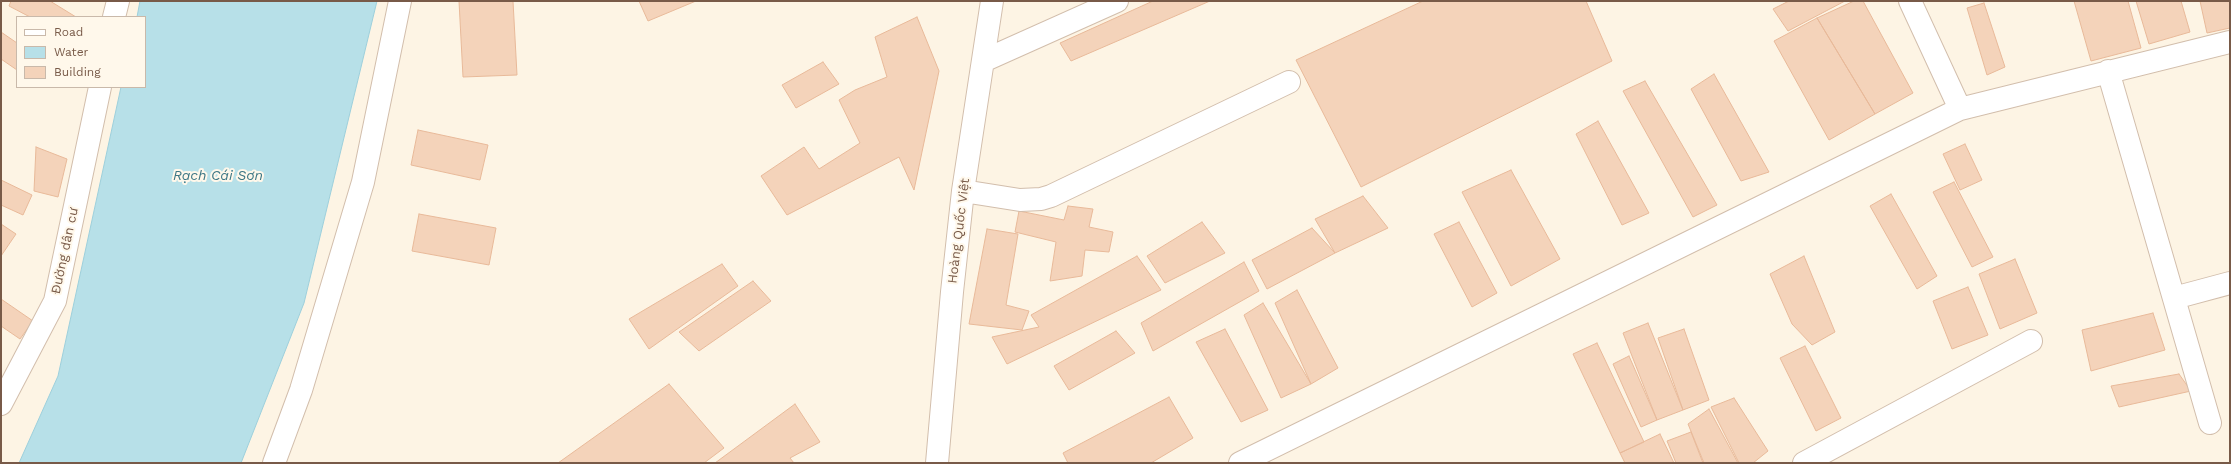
<!DOCTYPE html>
<html>
<head>
<meta charset="utf-8">
<style>
  body { margin:0 }
  #map { position:relative; width:2231px; height:464px; overflow:hidden; background:#fdf4e4; font-family:"Work Sans",sans-serif }
  canvas { display:block }
  .frame { position:absolute; inset:0; border:2px solid #785a48; pointer-events:none }
  .legend { position:absolute; left:16px; top:16px; width:130px; height:72px; box-sizing:border-box; background:#fff8eb; border:1px solid #c9b9aa; margin:0; padding:5px 7px; list-style:none; font-size:12px; color:#785a48 }
  .legend li { display:flex; align-items:center; gap:8px; height:20px }
  .legend b { width:20px; border:1px solid #c9b9aa }
</style>
</head>
<body>
<div id="map">
<canvas width="2231" height="464"></canvas>
<div class="frame"></div>
<ul class="legend">
<li><b style="height:5px;background:#fff"></b>Road</li>
<li><b style="height:11px;background:#b7e0e8"></b>Water</li>
<li><b style="height:11px;background:#f4d3ba"></b>Building</li>
</ul>
</div>
<script>
const ctx = document.querySelector('canvas').getContext('2d');
ctx.lineJoin = 'round';
function fill(path, color) { ctx.fillStyle = color; ctx.fill(path, 'evenodd'); }
const toPath = rows => new Path2D(rows.map(r => 'M' + r).join(''));
function strokePath(path, color, width, dash) { ctx.strokeStyle = color; ctx.lineWidth = width; ctx.lineCap = dash ? 'butt' : 'round'; ctx.setLineDash(dash || []); ctx.stroke(path); }
function write(font, color, halo, rows, align = 'center') {
  ctx.font = font + ' "Work Sans",sans-serif'; ctx.lineWidth = 4; ctx.setLineDash([]); ctx.textBaseline = 'middle'; ctx.strokeStyle = halo; ctx.fillStyle = color; for (const [text, x, y, turn = 0] of rows) {
    ctx.save(); ctx.translate(x, y); ctx.rotate((+turn || 0) * Math.PI / 180); ctx.textAlign = isNaN(turn) ? turn : align; if (halo) ctx.strokeText(text, 0, 0); ctx.fillText(text, 0, 0); ctx.restore();
  }
}
const water = toPath([
  [140,1,377,1,304,303,241,463,19,463,58,376,121,87,145,87,145,17,137,17,140,1]
]);
const building = toPath([
  [11,1,50,1,76,17,30,17,9,6,11,1],
  [459,1,513,1,517,75,463,77,459,1],
  [639,1,696,1,648,21,639,1],
  [1153,1,1210,1,1071,61,1060,43,1153,1],
  [1423,1,1586,1,1612,61,1361,187,1296,60,1423,1],
  [1789,1,1845,1,1788,31,1773,9,1789,1],
  [1854,1,1863,1,1913,93,1875,114,1817,18,1854,1],
  [2074,1,2128,1,2141,48,2091,61,2074,1],
  [2136,1,2181,1,2190,32,2149,44,2136,1],
  [2200,1,2230,1,2230,28,2207,33,2200,1],
  [1984,3,2005,67,1987,75,1967,8,1984,3],
  [917,17,939,71,914,190,899,157,787,215,761,176,804,147,819,169,860,143,839,100,855,90,887,77,875,37,917,17],
  [1817,18,1875,114,1829,140,1774,41,1817,18],
  [1,32,17,43,17,70,1,59,1,32],
  [823,62,839,84,796,108,782,85,823,62],
  [1714,74,1769,172,1741,181,1691,89,1714,74],
  [1645,81,1717,205,1693,217,1623,91,1645,81],
  [1598,121,1649,213,1622,225,1576,134,1598,121],
  [418,130,488,145,480,180,411,165,418,130],
  [1965,144,1982,180,1960,190,1943,154,1965,144],
  [36,147,67,159,58,197,34,191,36,147],
  [1511,170,1560,259,1511,286,1462,192,1511,170],
  [1,180,32,195,23,215,1,205,1,180],
  [1954,182,1993,257,1972,267,1933,192,1954,182],
  [1891,194,1937,276,1917,289,1870,206,1891,194],
  [1363,196,1388,228,1335,253,1315,219,1363,196],
  [1068,206,1093,209,1089,227,1113,232,1109,252,1085,250,1082,276,1050,281,1056,242,1015,232,1019,211,1064,220,1068,206],
  [419,214,496,228,489,265,412,251,419,214],
  [1202,222,1225,253,1165,283,1147,256,1202,222],
  [1459,222,1497,293,1472,307,1434,234,1459,222],
  [1,224,16,234,1,256,1,224],
  [1312,228,1335,253,1267,289,1252,260,1312,228],
  [987,229,1018,234,1006,305,1029,311,1022,330,969,324,987,229],
  [1137,256,1161,290,1007,364,992,337,1039,327,1031,315,1137,256],
  [1804,256,1835,332,1812,345,1792,324,1770,274,1804,256],
  [2015,259,2037,313,2000,329,1979,274,2015,259],
  [1244,262,1259,291,1153,351,1141,323,1244,262],
  [722,264,738,286,649,349,629,319,722,264],
  [753,281,771,301,699,351,679,332,753,281],
  [1968,287,1988,335,1952,349,1933,301,1968,287],
  [1297,290,1338,368,1311,384,1275,303,1297,290],
  [1,299,33,321,20,339,1,326,1,299],
  [1263,303,1311,384,1281,398,1244,315,1263,303],
  [2153,313,2165,350,2091,371,2082,330,2153,313],
  [1648,323,1683,410,1657,420,1623,333,1648,323],
  [1225,329,1268,410,1241,422,1196,342,1225,329],
  [1684,329,1709,400,1683,410,1658,338,1684,329],
  [1116,331,1135,353,1069,390,1054,366,1116,331],
  [1597,343,1644,442,1620,453,1573,354,1597,343],
  [1805,346,1841,418,1816,431,1780,358,1805,346],
  [1629,356,1657,420,1641,427,1613,364,1629,356],
  [2179,374,2191,391,2119,407,2111,386,2179,374],
  [669,384,724,448,704,463,558,463,669,384],
  [1169,397,1193,438,1151,463,1068,463,1063,453,1169,397],
  [1734,398,1768,451,1753,463,1739,463,1711,407,1734,398],
  [795,404,820,442,790,458,794,463,715,463,795,404],
  [1709,409,1738,463,1704,463,1688,424,1709,409],
  [1691,432,1703,463,1676,463,1667,441,1691,432],
  [1660,434,1674,463,1625,463,1620,453,1660,434]
]);
const minor = toPath([
  [1910,1,1960,109,2230,42],
  [114,17,118,1],
  [983,61,1117,1],
  [2108,71,2210,423],
  [963,191,1020,200,1041,199,1051,196,1289,82],
  [2174,298,2230,283],
  [1,404,55,301,100,87],
  [274,463,301,390,363,182,400,1],
  [937,463,952,292,963,191,992,1],
  [1240,463,1960,109],
  [1804,463,2031,341]
]);
const streetNames = [
  ["Hoàng Quốc Việt",959,231,-83],
  ["Đường dân cư",65,251,-78]
];
const waterNames = [
  ["Rạch Cái Sơn",218,176]
];
fill(water, '#b7e0e8');
strokePath(water, '#9dcfdb', 1);
fill(building, '#f4d3ba');
strokePath(building, '#e8b999', 1);
strokePath(minor, '#d2beac', 24);
strokePath(minor, '#fff', 22);
write('13px', '#785a48', '#fff8eb', streetNames);
write('italic 14px', '#3d7785', '#fff8eb', waterNames);
</script>
</body>
</html>
